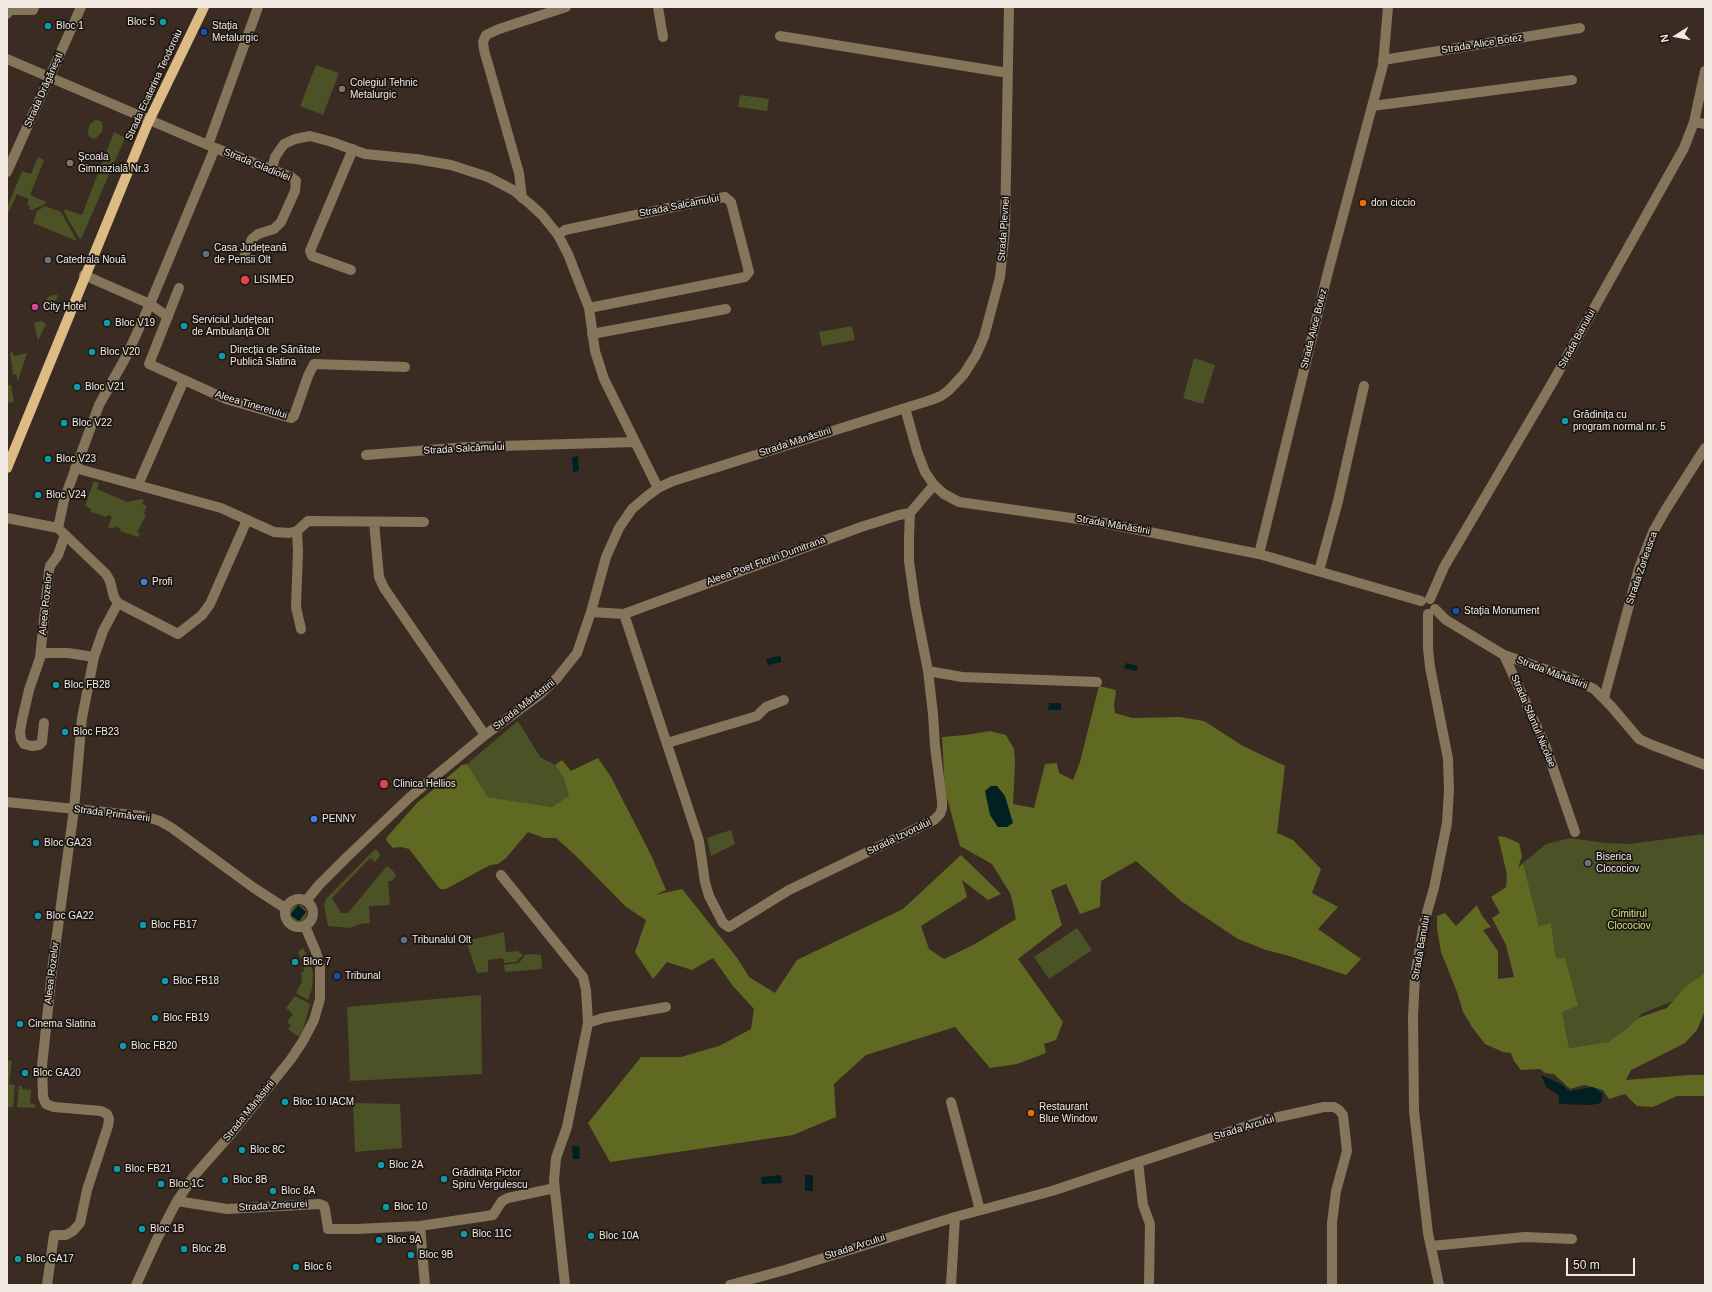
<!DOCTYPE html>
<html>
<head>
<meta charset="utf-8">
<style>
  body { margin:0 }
  #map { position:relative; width:1712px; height:1292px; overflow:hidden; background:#3a2c23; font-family:Helvetica,sans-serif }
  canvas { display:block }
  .frame { position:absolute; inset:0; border:8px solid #f2e9e3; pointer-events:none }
  .north { position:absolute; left:1656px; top:16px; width:40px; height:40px; -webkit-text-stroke:3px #1c1612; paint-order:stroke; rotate:259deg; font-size:11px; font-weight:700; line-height:16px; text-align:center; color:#f2e9e3 }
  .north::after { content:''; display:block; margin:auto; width:14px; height:18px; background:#f2e9e3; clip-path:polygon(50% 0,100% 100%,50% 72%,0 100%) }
  .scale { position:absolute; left:1566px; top:1258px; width:69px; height:18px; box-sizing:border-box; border:2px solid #f2e9e3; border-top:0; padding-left:5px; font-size:12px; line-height:14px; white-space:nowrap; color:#f2e9e3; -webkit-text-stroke:3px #1c1612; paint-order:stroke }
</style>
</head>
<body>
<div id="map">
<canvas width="1712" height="1292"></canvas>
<div class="frame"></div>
<div class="north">N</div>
<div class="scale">50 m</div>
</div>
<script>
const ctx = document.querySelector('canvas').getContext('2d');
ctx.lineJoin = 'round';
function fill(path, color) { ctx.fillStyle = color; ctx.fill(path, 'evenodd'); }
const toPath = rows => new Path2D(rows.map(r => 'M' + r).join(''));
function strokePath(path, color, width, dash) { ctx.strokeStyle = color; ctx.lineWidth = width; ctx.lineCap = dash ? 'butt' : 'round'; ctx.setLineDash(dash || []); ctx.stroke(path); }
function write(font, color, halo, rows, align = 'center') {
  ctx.font = font + ' Helvetica,sans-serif'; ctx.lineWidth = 3.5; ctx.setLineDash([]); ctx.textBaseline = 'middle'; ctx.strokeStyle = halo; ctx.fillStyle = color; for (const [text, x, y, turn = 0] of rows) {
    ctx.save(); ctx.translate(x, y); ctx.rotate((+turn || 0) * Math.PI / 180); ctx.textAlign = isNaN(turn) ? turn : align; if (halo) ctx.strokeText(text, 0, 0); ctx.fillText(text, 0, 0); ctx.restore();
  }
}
const green = toPath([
  [316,65,339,73,323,115,300,106],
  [740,95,769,99,767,111,738,107],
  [95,120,101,121,103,125,102,132,95,139,89,137,88,131,90,124],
  [114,132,125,138,81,239,79,238,64,212,65,209,82,215],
  [38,157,44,160,30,195,46,202,45,204,32,210,29,209,30,206,27,204,29,199,17,194,9,212,7,211,7,208,22,171,31,174],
  [45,206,61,212,77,241,33,223,37,211],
  [53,295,58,295,51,313,46,309,45,303,48,297],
  [42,321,46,324,38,341,34,323],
  [852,326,855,340,822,346,819,332],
  [12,352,14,356,27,353,18,381,16,374,13,374,10,353],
  [1194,358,1215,365,1203,404,1183,398],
  [7,382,8,385,11,385,14,402,7,403],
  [94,481,99,483,97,489,127,502,141,499,144,500,142,504,147,506,144,514,146,515,137,532,140,533,138,537,120,531,121,529,115,526,113,529,108,527,112,517,108,515,106,517,91,512,91,509,85,506],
  [518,721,540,757,555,765,564,778,570,796,552,807,488,797,467,764],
  [731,830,735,844,711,856,707,838],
  [1703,834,1705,840,1705,985,1676,1000,1643,1013,1625,1030,1608,1042,1569,1048,1562,1012,1578,1006,1556,958,1551,923,1539,926,1523,863,1546,844,1570,838,1605,843,1630,844],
  [375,849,379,852,380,856,375,862,370,858,332,898,341,913,348,913,387,866,394,872,396,876,392,881,388,881,390,905,369,906,370,923,360,924,350,928,328,926,324,906,326,899],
  '289 914a9 9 0 1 1 18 0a9 9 0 1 1-18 0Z',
  [1077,928,1092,950,1049,979,1034,957],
  [504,932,506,952,518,951,523,955,516,962,504,963,503,958,488,960,488,972,477,973,466,941],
  [303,948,309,959,313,972,312,989,308,1000,296,993,302,981,301,972,304,971,302,960,298,952],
  [533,954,541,955,542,969,505,972,504,965,519,963,525,955],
  [481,995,482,1074,350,1081,347,1007],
  [295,996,310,1004,303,1030,299,1037,288,1029,291,1025,287,1022,293,1014,286,1008],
  [7,1060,12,1061,9,1084,15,1085,13,1107,7,1107],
  [19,1086,22,1086,22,1089,31,1090,30,1103,35,1104,35,1108,17,1107],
  [353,1103,400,1104,402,1148,355,1152]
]);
const forest = toPath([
  [1099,686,1116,690,1114,706,1115,713,1132,718,1180,717,1204,721,1243,746,1285,766,1277,833,1293,840,1321,869,1312,893,1338,907,1318,929,1361,959,1346,975,1289,956,1266,950,1238,939,1181,901,1136,861,1101,881,1100,907,1080,914,1066,884,1051,890,1062,925,1018,959,1063,1022,1056,1040,1044,1044,1046,1053,1017,1064,990,1068,955,1027,866,1055,834,1084,836,1117,793,1135,610,1162,588,1123,641,1057,681,1057,719,1046,751,1029,754,1009,733,986,713,958,692,970,667,962,653,979,635,952,646,920,626,907,575,855,556,838,544,838,528,832,506,858,498,864,490,865,446,889,440,889,409,849,401,847,393,848,386,840,387,837,417,803,462,765,467,764,488,797,552,807,569,796,564,778,555,765,562,760,571,771,598,758,611,777,651,855,666,890,655,895,682,889,738,959,749,977,775,993,797,960,903,909,961,855,1001,894,988,900,962,880,967,897,921,926,929,949,944,959,975,944,1016,919,1011,895,992,864,960,846,945,790,942,737,966,735,990,731,1006,735,1014,749,1015,764,1013,804,1034,808,1045,764,1057,763,1059,773,1073,780,1080,762],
  [1498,836,1505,837,1519,843,1522,856,1518,868,1523,863,1539,926,1551,923,1556,958,1565,958,1578,1006,1562,1012,1569,1048,1608,1042,1625,1030,1638,1018,1667,1008,1686,986,1700,977,1705,971,1705,1011,1697,1030,1685,1043,1631,1070,1626,1080,1690,1075,1705,1075,1705,1096,1677,1096,1653,1107,1637,1106,1625,1094,1609,1099,1603,1090,1584,1085,1570,1089,1554,1074,1545,1073,1540,1069,1521,1070,1514,1061,1511,1053,1503,1052,1485,1044,1472,1027,1463,1012,1457,992,1441,952,1437,928,1437,916,1445,913,1456,926,1477,905,1482,916,1491,927,1483,930,1498,951,1498,979,1514,977,1506,945,1492,918,1500,913,1491,897,1506,887,1507,875]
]);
const water = toPath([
  [578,456,579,471,573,472,572,457],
  [779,656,781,657,781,662,768,665,766,659],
  [1126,663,1138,666,1136,671,1124,668],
  [1049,703,1061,703,1061,710,1048,710],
  [991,786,997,786,1005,796,1013,823,1007,827,998,827,990,815,985,791],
  [298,905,306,912,299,921,290,915],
  [1541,1075,1561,1084,1569,1091,1593,1087,1603,1094,1601,1103,1591,1105,1559,1104,1559,1095,1546,1087],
  [573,1146,579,1146,580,1159,573,1159,572,1147],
  [781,1175,782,1183,762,1184,761,1177],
  [805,1175,813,1175,813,1191,805,1191]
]);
const minor = toPath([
  [658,7,663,37],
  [7,14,10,10,33,10,34,7],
  [780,36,1008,73],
  [7,59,215,148,291,177,296,181,295,191,281,222,274,229,258,234,252,239,244,258],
  [1383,60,1580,28],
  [1372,106,1572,80],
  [1694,122,1705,124],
  [208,145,258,7],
  [272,169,275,157,284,144,295,139,310,136,332,142,365,154,416,159,451,165,488,177,513,190,530,204,542,215,558,235,568,254,589,308,595,351,604,379,658,488],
  [7,172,81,7],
  [522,198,519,173,484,50,483,42,486,35,499,29,566,7],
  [558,235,565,230,697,202,725,197,731,202,749,272,745,277,589,308],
  [351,270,312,256,310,251,353,149],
  [84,275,150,304,168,317],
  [179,288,149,364,226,399,291,418,294,416,308,376,314,364,405,367],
  [592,334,726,309],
  [905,408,917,451,925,472,934,485,944,494,959,502,1099,522,1259,554,1421,601],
  [366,455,467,447,635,442],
  [75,468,221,508,274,532,289,533,297,531,308,521,424,522],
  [138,485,184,380],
  [7,518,58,528,106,574,110,581,114,597,118,603,178,634,202,615,210,604,247,520],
  [374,522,379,577,384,588,485,735],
  [58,528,64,500,99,405,127,355,150,304,215,148],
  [297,531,298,551,296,607,301,629],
  [1259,554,1328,272,1383,65,1388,7],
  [1319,571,1338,501,1364,386],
  [1430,599,1444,567,1551,385,1684,148,1694,122,1705,71],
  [1435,609,1446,620,1504,655,1573,679,1594,689,1611,706,1639,739,1652,745,1705,765],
  [591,612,624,614,861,527,899,515,910,513],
  [624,614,699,841,705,882,709,896,723,923,729,927,789,890,934,820,940,814,942,808,942,801,935,746,933,714,928,671,915,604,909,561,909,537,910,513,934,485],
  [1428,614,1428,648,1430,667,1448,759,1449,790,1447,823,1434,888,1424,923,1415,976,1413,1016,1414,1111,1428,1233,1439,1285],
  [41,653,68,653,94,657],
  [1504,655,1545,745,1575,832],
  [928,671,962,677,1097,682],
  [1604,698,1639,568,1653,532,1666,509,1705,448],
  [44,723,42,742,39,745,32,746,24,744,21,739,20,732,22,720,29,690,40,658,49,571,50,566,58,555,65,535],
  [667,743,757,716,766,707,784,700],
  [7,802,143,816,160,821,172,828,254,888,285,908],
  [501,875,583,977,586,990,588,1023,567,1127,556,1158,554,1181,565,1285],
  '285 913a14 14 0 1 1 28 0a14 14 0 1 1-28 0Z',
  [306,901,319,885,347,857,410,797,485,735,538,696,557,678,577,653,591,612,606,557,619,528,632,509,646,497,658,488,673,481,931,400,941,396,949,390,964,374,976,355,984,337,1000,277,1005,230,1009,7],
  [588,1023,603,1018,666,1007],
  [951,1102,980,1210],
  [1138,1162,1143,1205,1150,1224,1149,1285],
  [177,1201,227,1209,319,1204,324,1206,325,1209,328,1229,356,1229,420,1226,493,1215,502,1201,508,1198,555,1188],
  [420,1226,425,1285],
  [1431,1246,1525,1237,1572,1239],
  [47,1285,54,1235,66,1235,73,1231,80,1223,87,1190,108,1126,109,1119,107,1114,101,1111,54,1107,46,1104,43,1097,42,1066,52,971,74,809,82,718,94,657,103,631,118,603],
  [136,1285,157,1239,177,1201,194,1176,231,1134,291,1059,303,1041,314,1020,320,999,320,967,316,952,305,926],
  [730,1285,785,1270,955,1217,1052,1191,1265,1120,1324,1107,1334,1107,1339,1110,1343,1115,1347,1151,1336,1191,1332,1223,1332,1285],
  [951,1285,955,1217]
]);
const major = toPath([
  [7,468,147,125,204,7]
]);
const markers = [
  [163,22,4,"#0f9aa8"],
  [48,26,4,"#0f9aa8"],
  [204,32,4,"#1a4fb4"],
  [342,89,4,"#8d6e63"],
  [70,163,4,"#8d6e63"],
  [1363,203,4,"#e8710a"],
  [206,254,4,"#5c6f8a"],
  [48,260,4,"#6b7280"],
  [245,280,5,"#e0444e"],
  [35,307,4,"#d1479c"],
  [107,323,4,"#0f9aa8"],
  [184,326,4,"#0f9aa8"],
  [92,352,4,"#0f9aa8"],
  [222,356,4,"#0f9aa8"],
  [77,387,4,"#0f9aa8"],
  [1565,421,4,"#0f9aa8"],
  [64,423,4,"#0f9aa8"],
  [48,459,4,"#0f9aa8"],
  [38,495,4,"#0f9aa8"],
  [144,582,4,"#3f7fe0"],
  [1456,611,4,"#1a4fb4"],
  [56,685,4,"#0f9aa8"],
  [65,732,4,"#0f9aa8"],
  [384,784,5,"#e0444e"],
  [314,819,4,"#3f7fe0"],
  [36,843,4,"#0f9aa8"],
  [1588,863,4,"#6b7280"],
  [38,916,4,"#0f9aa8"],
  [143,925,4,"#0f9aa8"],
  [404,940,4,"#5c6f8a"],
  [295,962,4,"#0f9aa8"],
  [337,976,4,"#1a4fb4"],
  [165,981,4,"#0f9aa8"],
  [155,1018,4,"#0f9aa8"],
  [20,1024,4,"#0f9aa8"],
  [123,1046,4,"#0f9aa8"],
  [25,1073,4,"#0f9aa8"],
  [285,1102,4,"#0f9aa8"],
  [1031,1113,4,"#e8710a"],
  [242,1150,4,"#0f9aa8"],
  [381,1165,4,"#0f9aa8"],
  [117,1169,4,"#0f9aa8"],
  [444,1179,4,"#0f9aa8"],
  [225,1180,4,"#0f9aa8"],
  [161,1184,4,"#0f9aa8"],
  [273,1191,4,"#0f9aa8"],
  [386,1207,4,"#0f9aa8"],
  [142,1229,4,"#0f9aa8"],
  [464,1234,4,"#0f9aa8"],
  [591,1236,4,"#0f9aa8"],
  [379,1240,4,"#0f9aa8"],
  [184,1249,4,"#0f9aa8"],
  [411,1255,4,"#0f9aa8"],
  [18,1259,4,"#0f9aa8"],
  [296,1267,4,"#0f9aa8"]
];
const poiNames = [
  ["Bloc 5",155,22,"right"],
  ["Bloc 1",56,26],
  ["Stația",212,26],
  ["Metalurgic",212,38],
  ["Colegiul Tehnic",350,83],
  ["Metalurgic",350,95],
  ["Școala",78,157],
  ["Gimnazială Nr.3",78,169],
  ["don ciccio",1371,203],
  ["Casa Județeană",214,248],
  ["de Pensii Olt",214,260],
  ["Catedrala Nouă",56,260],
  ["LISIMED",254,280],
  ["City Hotel",43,307],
  ["Serviciul Județean",192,320],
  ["de Ambulanță Olt",192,332],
  ["Bloc V19",115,323],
  ["Direcția de Sănătate",230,350],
  ["Publică Slatina",230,362],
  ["Bloc V20",100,352],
  ["Bloc V21",85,387],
  ["Grădinița cu",1573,415],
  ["program normal nr. 5",1573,427],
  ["Bloc V22",72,423],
  ["Bloc V23",56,459],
  ["Bloc V24",46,495],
  ["Profi",152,582],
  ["Stația Monument",1464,611],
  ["Bloc FB28",64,685],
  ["Bloc FB23",73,732],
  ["Clinica Hellios",393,784],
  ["PENNY",322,819],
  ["Bloc GA23",44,843],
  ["Biserica",1596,857],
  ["Clocociov",1596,869],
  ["Bloc GA22",46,916],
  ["Bloc FB17",151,925],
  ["Tribunalul Olt",412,940],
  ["Bloc 7",303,962],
  ["Tribunal",345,976],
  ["Bloc FB18",173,981],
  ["Bloc FB19",163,1018],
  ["Cinema Slatina",28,1024],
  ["Bloc FB20",131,1046],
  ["Bloc GA20",33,1073],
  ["Bloc 10 IACM",293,1102],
  ["Restaurant",1039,1107],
  ["Blue Window",1039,1119],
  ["Bloc 8C",250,1150],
  ["Bloc 2A",389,1165],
  ["Bloc FB21",125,1169],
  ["Grădinița Pictor",452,1173],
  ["Spiru Vergulescu",452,1185],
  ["Bloc 8B",233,1180],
  ["Bloc 1C",169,1184],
  ["Bloc 8A",281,1191],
  ["Bloc 10",394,1207],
  ["Bloc 1B",150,1229],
  ["Bloc 11C",472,1234],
  ["Bloc 10A",599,1236],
  ["Bloc 9A",387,1240],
  ["Bloc 2B",192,1249],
  ["Bloc 9B",419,1255],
  ["Bloc GA17",26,1259],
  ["Bloc 6",304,1267]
];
const streetNames = [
  ["Strada Alice Botez",1482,44,-9],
  ["Strada Ecaterina Teodoroiu",154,85,-65],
  ["Strada Drăgănești",44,90,-66],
  ["Strada Gladiolei",257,165,22],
  ["Strada Salcâmului",679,206,-11],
  ["Strada Plevnei",1004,229,-86],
  ["Strada Alice Botez",1314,329,-76],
  ["Strada Banului",1577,339,-61],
  ["Aleea Tineretului",251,405,17],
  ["Strada Mănăstirii",795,442,-18],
  ["Strada Salcâmului",464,449,-3],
  ["Strada Mănăstirii",1113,525,10],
  ["Aleea Poet Florin Dumitrana",766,561,-20],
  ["Strada Zorleasca",1642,568,-71],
  ["Aleea Rozelor",46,604,-84],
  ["Strada Mănăstirii",1552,673,21],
  ["Strada Mănăstirii",524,705,-38],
  ["Strada Sfântul Nicolae",1533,721,67],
  ["Strada Primăverii",112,814,7],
  ["Strada Izvorului",899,837,-26],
  ["Strada Banului",1421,948,-80],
  ["Aleea Rozelor",52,973,-83],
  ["Strada Mănăstirii",249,1111,-51],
  ["Strada Arcului",1244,1128,-17],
  ["Strada Zmeurei",273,1206,-3],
  ["Strada Arcului",855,1247,-18]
];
const parkNames = [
  ["Cimitirul",1629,914],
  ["Clocociov",1629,926]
];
fill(green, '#4b5225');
fill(forest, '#606922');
fill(water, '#002021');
strokePath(minor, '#85755b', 10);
strokePath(major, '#dcbb84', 10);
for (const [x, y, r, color] of markers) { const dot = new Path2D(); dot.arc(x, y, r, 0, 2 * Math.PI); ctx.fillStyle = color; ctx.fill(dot); strokePath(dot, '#1c1612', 1.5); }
write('10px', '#f2e9e3', '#1c1612', poiNames, 'left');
write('10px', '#f2e9e3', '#1c1612', streetNames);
write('10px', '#d4e380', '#1c1612', parkNames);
</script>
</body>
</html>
